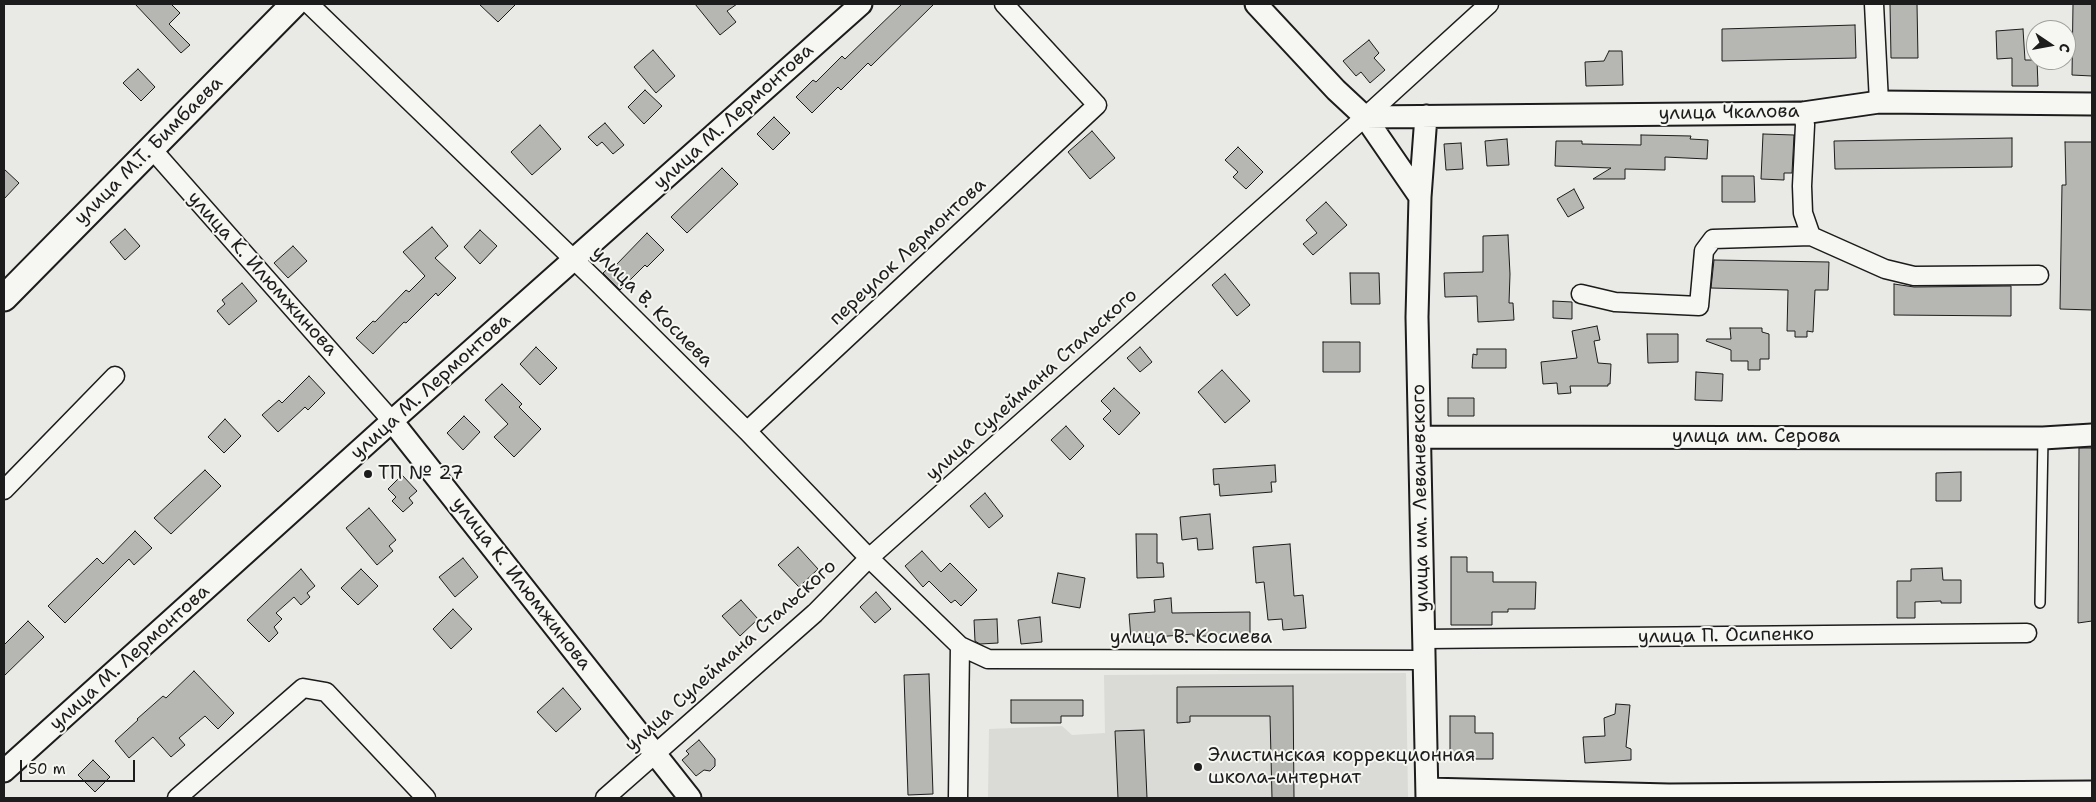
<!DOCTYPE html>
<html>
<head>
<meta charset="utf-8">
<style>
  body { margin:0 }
  #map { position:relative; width:2096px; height:802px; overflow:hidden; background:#e9e9e5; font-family:"Shantell Sans",sans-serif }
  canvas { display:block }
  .frame { position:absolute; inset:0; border:5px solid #1c1c1c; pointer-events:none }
  .north { position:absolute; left:2026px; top:20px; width:50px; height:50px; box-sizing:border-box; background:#f6f6f2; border:1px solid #9f9f9c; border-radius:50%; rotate:102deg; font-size:14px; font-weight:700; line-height:20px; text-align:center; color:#1c1c1c }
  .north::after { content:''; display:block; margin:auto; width:18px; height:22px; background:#1c1c1c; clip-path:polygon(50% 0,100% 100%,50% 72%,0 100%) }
  .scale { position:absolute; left:20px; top:760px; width:115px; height:22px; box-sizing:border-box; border:2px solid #1c1c1c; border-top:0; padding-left:6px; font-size:15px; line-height:18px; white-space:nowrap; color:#1c1c1c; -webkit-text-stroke:4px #f6f6f2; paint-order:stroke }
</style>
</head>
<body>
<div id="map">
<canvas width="2096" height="802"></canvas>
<div class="frame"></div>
<div class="north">С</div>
<div class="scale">50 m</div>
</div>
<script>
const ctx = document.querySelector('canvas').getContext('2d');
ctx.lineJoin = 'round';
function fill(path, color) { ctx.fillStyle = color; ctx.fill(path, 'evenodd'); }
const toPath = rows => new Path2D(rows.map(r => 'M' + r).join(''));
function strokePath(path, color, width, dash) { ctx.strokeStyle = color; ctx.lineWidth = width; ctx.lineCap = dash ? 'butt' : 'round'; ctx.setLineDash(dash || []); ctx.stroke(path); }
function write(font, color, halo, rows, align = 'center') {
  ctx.font = font + ' "Shantell Sans",sans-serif'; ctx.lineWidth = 4; ctx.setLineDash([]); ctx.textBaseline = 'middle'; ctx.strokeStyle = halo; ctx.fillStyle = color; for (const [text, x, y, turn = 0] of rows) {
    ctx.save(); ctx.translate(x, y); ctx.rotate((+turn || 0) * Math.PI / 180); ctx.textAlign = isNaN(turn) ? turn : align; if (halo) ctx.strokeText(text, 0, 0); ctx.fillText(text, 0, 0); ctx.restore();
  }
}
const built = toPath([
  [1406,673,1408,798,988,798,989,729,1062,726,1072,735,1105,733,1104,675]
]);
const building = toPath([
  [135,4,171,4,180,13,169,24,190,45,181,53,135,4],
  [479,4,516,4,498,22,479,4],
  [695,4,737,4,727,11,736,22,720,35,695,4],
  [902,4,934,4,871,66,868,63,841,90,838,87,812,113,796,97,813,80,816,82,842,56,845,59,902,4],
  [1890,4,1917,4,1918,58,1891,58,1890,4],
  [2073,4,2092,4,2092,76,2072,75,2073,4],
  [1855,25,1856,58,1722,61,1722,29,1855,25],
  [2023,29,2025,60,2037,60,2038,86,2012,86,2012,58,1997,59,1996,31,2023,29],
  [1369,40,1379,53,1374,58,1385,70,1370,83,1361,72,1356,76,1343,61,1369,40],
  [653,50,675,76,656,93,634,67,653,50],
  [1609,51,1622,51,1623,85,1586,86,1585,62,1604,61,1609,51],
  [138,69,155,87,141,101,123,83,138,69],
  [645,90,662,106,644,124,628,107,645,90],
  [774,117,790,133,773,150,757,134,774,117],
  [605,123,624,145,613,154,602,142,597,146,588,137,605,123],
  [540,125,561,149,532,175,511,152,540,125],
  [1092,131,1115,158,1090,179,1068,152,1092,131],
  [1763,134,1794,135,1792,173,1784,173,1784,180,1761,179,1763,134],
  [1641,135,1691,136,1690,139,1708,140,1707,159,1665,157,1665,170,1625,169,1625,179,1593,179,1611,168,1555,166,1556,141,1582,141,1582,144,1641,145,1641,135],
  [2012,138,2012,167,1835,169,1834,141,2012,138],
  [1507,139,1509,165,1487,166,1485,141,1507,139],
  [2065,142,2092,142,2092,310,2060,309,2062,185,2066,185,2065,142],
  [1461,143,1463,169,1446,170,1444,144,1461,143],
  [1238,147,1263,172,1246,189,1233,177,1238,172,1225,160,1238,147],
  [722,168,738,184,687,233,671,217,722,168],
  [4,169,19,183,4,199,4,169],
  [1722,176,1754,176,1755,202,1722,202,1722,176],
  [1574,189,1584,208,1568,217,1557,199,1574,189],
  [1326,202,1347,225,1313,255,1303,244,1317,233,1306,220,1326,202],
  [432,227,448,246,435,258,456,278,438,296,436,293,406,323,404,322,373,354,356,338,373,321,375,322,406,290,409,292,425,276,403,252,432,227],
  [125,229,140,246,125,260,110,242,125,229],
  [480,230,497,246,480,264,464,247,480,230],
  [647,233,664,250,647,267,645,265,620,290,603,273,614,263,616,265,647,233],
  [1508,235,1510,274,1509,303,1513,303,1514,320,1478,322,1477,296,1445,297,1444,273,1483,272,1483,236,1508,235],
  [293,246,307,261,288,278,274,263,293,246],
  [1714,260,1829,262,1828,290,1815,290,1813,332,1807,331,1807,337,1795,337,1795,331,1787,331,1788,290,1711,288,1714,260],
  [1350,273,1379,273,1380,304,1351,304,1350,273],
  [1225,274,1250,305,1237,316,1212,285,1225,274],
  [242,283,257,301,229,325,217,311,225,304,222,300,242,283],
  [1894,284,1914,287,2011,286,2011,316,1894,315,1894,284],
  [1553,301,1572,302,1572,319,1553,318,1553,301],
  [1597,326,1600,340,1594,341,1598,363,1611,364,1610,384,1608,384,1608,386,1570,386,1571,393,1558,394,1557,383,1543,384,1541,362,1577,358,1572,331,1597,326],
  [1730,328,1762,328,1762,332,1769,334,1769,359,1760,359,1760,370,1748,370,1748,361,1731,361,1731,350,1706,341,1707,339,1731,339,1730,328],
  [1647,334,1678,334,1678,362,1648,363,1647,334],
  [1323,342,1360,342,1360,372,1323,372,1323,342],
  [536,347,557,368,540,385,520,364,536,347],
  [1140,347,1152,362,1140,372,1127,358,1140,347],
  [1477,349,1506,349,1506,368,1472,368,1473,354,1477,355,1477,349],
  [1222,370,1250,401,1225,423,1198,392,1222,370],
  [1696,372,1723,374,1722,401,1695,400,1696,372],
  [309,376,325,393,308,410,305,407,278,432,262,415,279,400,282,403,309,376],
  [502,384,522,404,519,407,541,429,514,457,494,437,508,424,485,400,502,384],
  [1114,388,1140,413,1119,435,1103,419,1111,411,1101,401,1114,388],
  [1448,398,1474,398,1474,416,1448,416,1448,398],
  [464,416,480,432,463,450,447,433,464,416],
  [225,419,241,436,224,453,208,437,225,419],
  [1066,426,1084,446,1070,460,1051,440,1066,426],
  [2079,448,2092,448,2092,621,2078,623,2079,448],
  [1275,465,1276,482,1271,482,1272,492,1220,496,1219,484,1214,485,1213,469,1275,465],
  [205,470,221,486,171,534,154,518,205,470],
  [1961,472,1961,501,1936,501,1936,473,1961,472],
  [402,475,417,491,409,498,413,503,403,512,392,501,396,497,388,489,402,475],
  [985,493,1003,516,989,528,970,506,985,493],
  [369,508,396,540,389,546,393,551,377,565,346,528,369,508],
  [1210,514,1213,549,1198,550,1197,538,1182,540,1180,517,1210,514],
  [135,531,152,548,134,565,129,559,65,623,48,606,97,558,103,564,135,531],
  [1136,534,1157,534,1157,563,1163,563,1164,577,1137,578,1136,534],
  [1290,544,1294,596,1303,595,1306,628,1283,630,1282,619,1268,620,1264,582,1256,583,1253,547,1290,544],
  [798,547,818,569,799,587,778,565,798,547],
  [922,551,941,572,950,563,977,590,961,606,955,600,951,603,929,581,923,587,905,566,922,551],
  [1451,557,1467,557,1467,572,1493,572,1493,582,1536,582,1535,609,1508,609,1508,612,1492,612,1492,625,1451,625,1451,557],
  [463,558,478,577,455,597,439,577,463,558],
  [1942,568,1943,580,1961,580,1961,603,1941,603,1941,601,1915,602,1915,618,1897,618,1897,581,1911,581,1911,569,1942,568],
  [301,569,315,586,307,593,310,597,301,605,294,597,276,613,282,619,274,627,278,633,269,642,247,620,301,569],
  [361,569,378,586,358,605,341,588,361,569],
  [1058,573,1085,578,1080,608,1052,603,1058,573],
  [876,592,891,609,875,623,860,607,876,592],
  [1171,598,1172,613,1250,612,1250,636,1193,636,1193,634,1131,639,1129,614,1155,612,1154,600,1171,598],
  [741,600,758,619,740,636,722,616,741,600],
  [453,609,472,629,451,649,433,629,453,609],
  [1040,617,1042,642,1021,644,1018,620,1040,617],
  [997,619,998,643,980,644,975,641,974,620,997,619],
  [28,621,44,637,4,676,4,645,28,621],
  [194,671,234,713,218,729,205,716,179,738,185,745,171,757,153,737,129,758,115,741,138,720,137,719,163,696,166,698,194,671],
  [929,674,933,794,908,795,904,675,929,674],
  [1293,686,1294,798,1272,798,1270,716,1190,716,1190,722,1177,723,1177,687,1293,686],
  [563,688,581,709,556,732,537,712,563,688],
  [1011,700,1083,700,1083,716,1061,716,1061,723,1011,723,1011,700],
  [1616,704,1630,705,1626,747,1631,749,1631,760,1585,763,1583,737,1605,736,1604,718,1615,714,1616,704],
  [1450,716,1475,716,1475,733,1493,733,1493,759,1450,759,1450,716],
  [1144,730,1147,798,1118,798,1115,731,1144,730],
  [699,740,715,759,715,766,710,771,704,770,696,776,682,760,689,754,686,751,699,740],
  [93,760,110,777,95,792,78,775,93,760]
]);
const service = toPath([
  [2040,603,2043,438]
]);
const minor = toPath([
  [309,4,594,279,747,431,869,558,960,646,988,659,1424,660],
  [1874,4,1879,102],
  [1803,113,1805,125,1802,186,1803,213,1811,236],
  [151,148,392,421],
  [1581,294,1615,302,1699,306,1704,251,1713,239,1811,236,1885,269,1914,276,2039,275],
  [747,431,1097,105,1004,4],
  [4,490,115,376],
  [1424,639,2027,633],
  [177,798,303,688,326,692,426,798],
  [605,798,815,613,869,558,1365,117,1489,4],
  [958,798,960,646]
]);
const tertiary = toPath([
  [1256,4,1336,90,1365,117,1420,197],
  [1426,116,1420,197,1417,317,1427,798],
  [1365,117,1803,113,1879,102,2092,104],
  [392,421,690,798],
  [1421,437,2043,438,2092,435],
  [4,771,392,421,861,4],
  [1427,789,1669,795,2092,792]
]);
const secondary = toPath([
  [4,298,294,4]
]);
const markers = [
  [368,474,5,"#1c1c1c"],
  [1198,767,5,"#1c1c1c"]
];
const streetNames = [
  ["улица Чкалова",1729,113,-1],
  ["улица М. Лермонтова",734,117,-42],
  ["улица М.Т. Бимбаева",149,151,-45],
  ["переулок Лермонтова",908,252,-43],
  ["улица К. Илюмжинова",262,274,48],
  ["улица В. Косиева",652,307,45],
  ["улица Сулеймана Стальского",1032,385,-42],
  ["улица М. Лермонтова",431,387,-42],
  ["улица им. Серова",1756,437],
  ["улица им. Леваневского",1421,498,-91],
  ["улица К. Илюмжинова",521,584,52],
  ["улица П. Осипенко",1726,636,-1],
  ["улица В. Косиева",1191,638],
  ["улица Сулеймана Стальского",731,656,-42],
  ["улица М. Лермонтова",130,658,-42]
];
const poiNames = [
  ["ТП № 27",378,474],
  ["Элистинская коррекционная",1208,756],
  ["школа-интернат",1208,778]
];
fill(built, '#dadad6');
fill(building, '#b6b6b3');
strokePath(building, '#1c1c1c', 1);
strokePath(service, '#1c1c1c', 12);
strokePath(minor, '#1c1c1c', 21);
strokePath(tertiary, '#1c1c1c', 25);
strokePath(secondary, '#1c1c1c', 29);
strokePath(service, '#f6f6f2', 9);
strokePath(minor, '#f6f6f2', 18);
strokePath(tertiary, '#f6f6f2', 21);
strokePath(secondary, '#f6f6f2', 25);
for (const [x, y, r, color] of markers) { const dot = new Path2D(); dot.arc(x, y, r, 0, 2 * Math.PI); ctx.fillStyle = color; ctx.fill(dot); strokePath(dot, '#f6f6f2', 2); }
write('19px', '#1c1c1c', '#f6f6f2', streetNames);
write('19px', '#1c1c1c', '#f6f6f2', poiNames, 'left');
</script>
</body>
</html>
